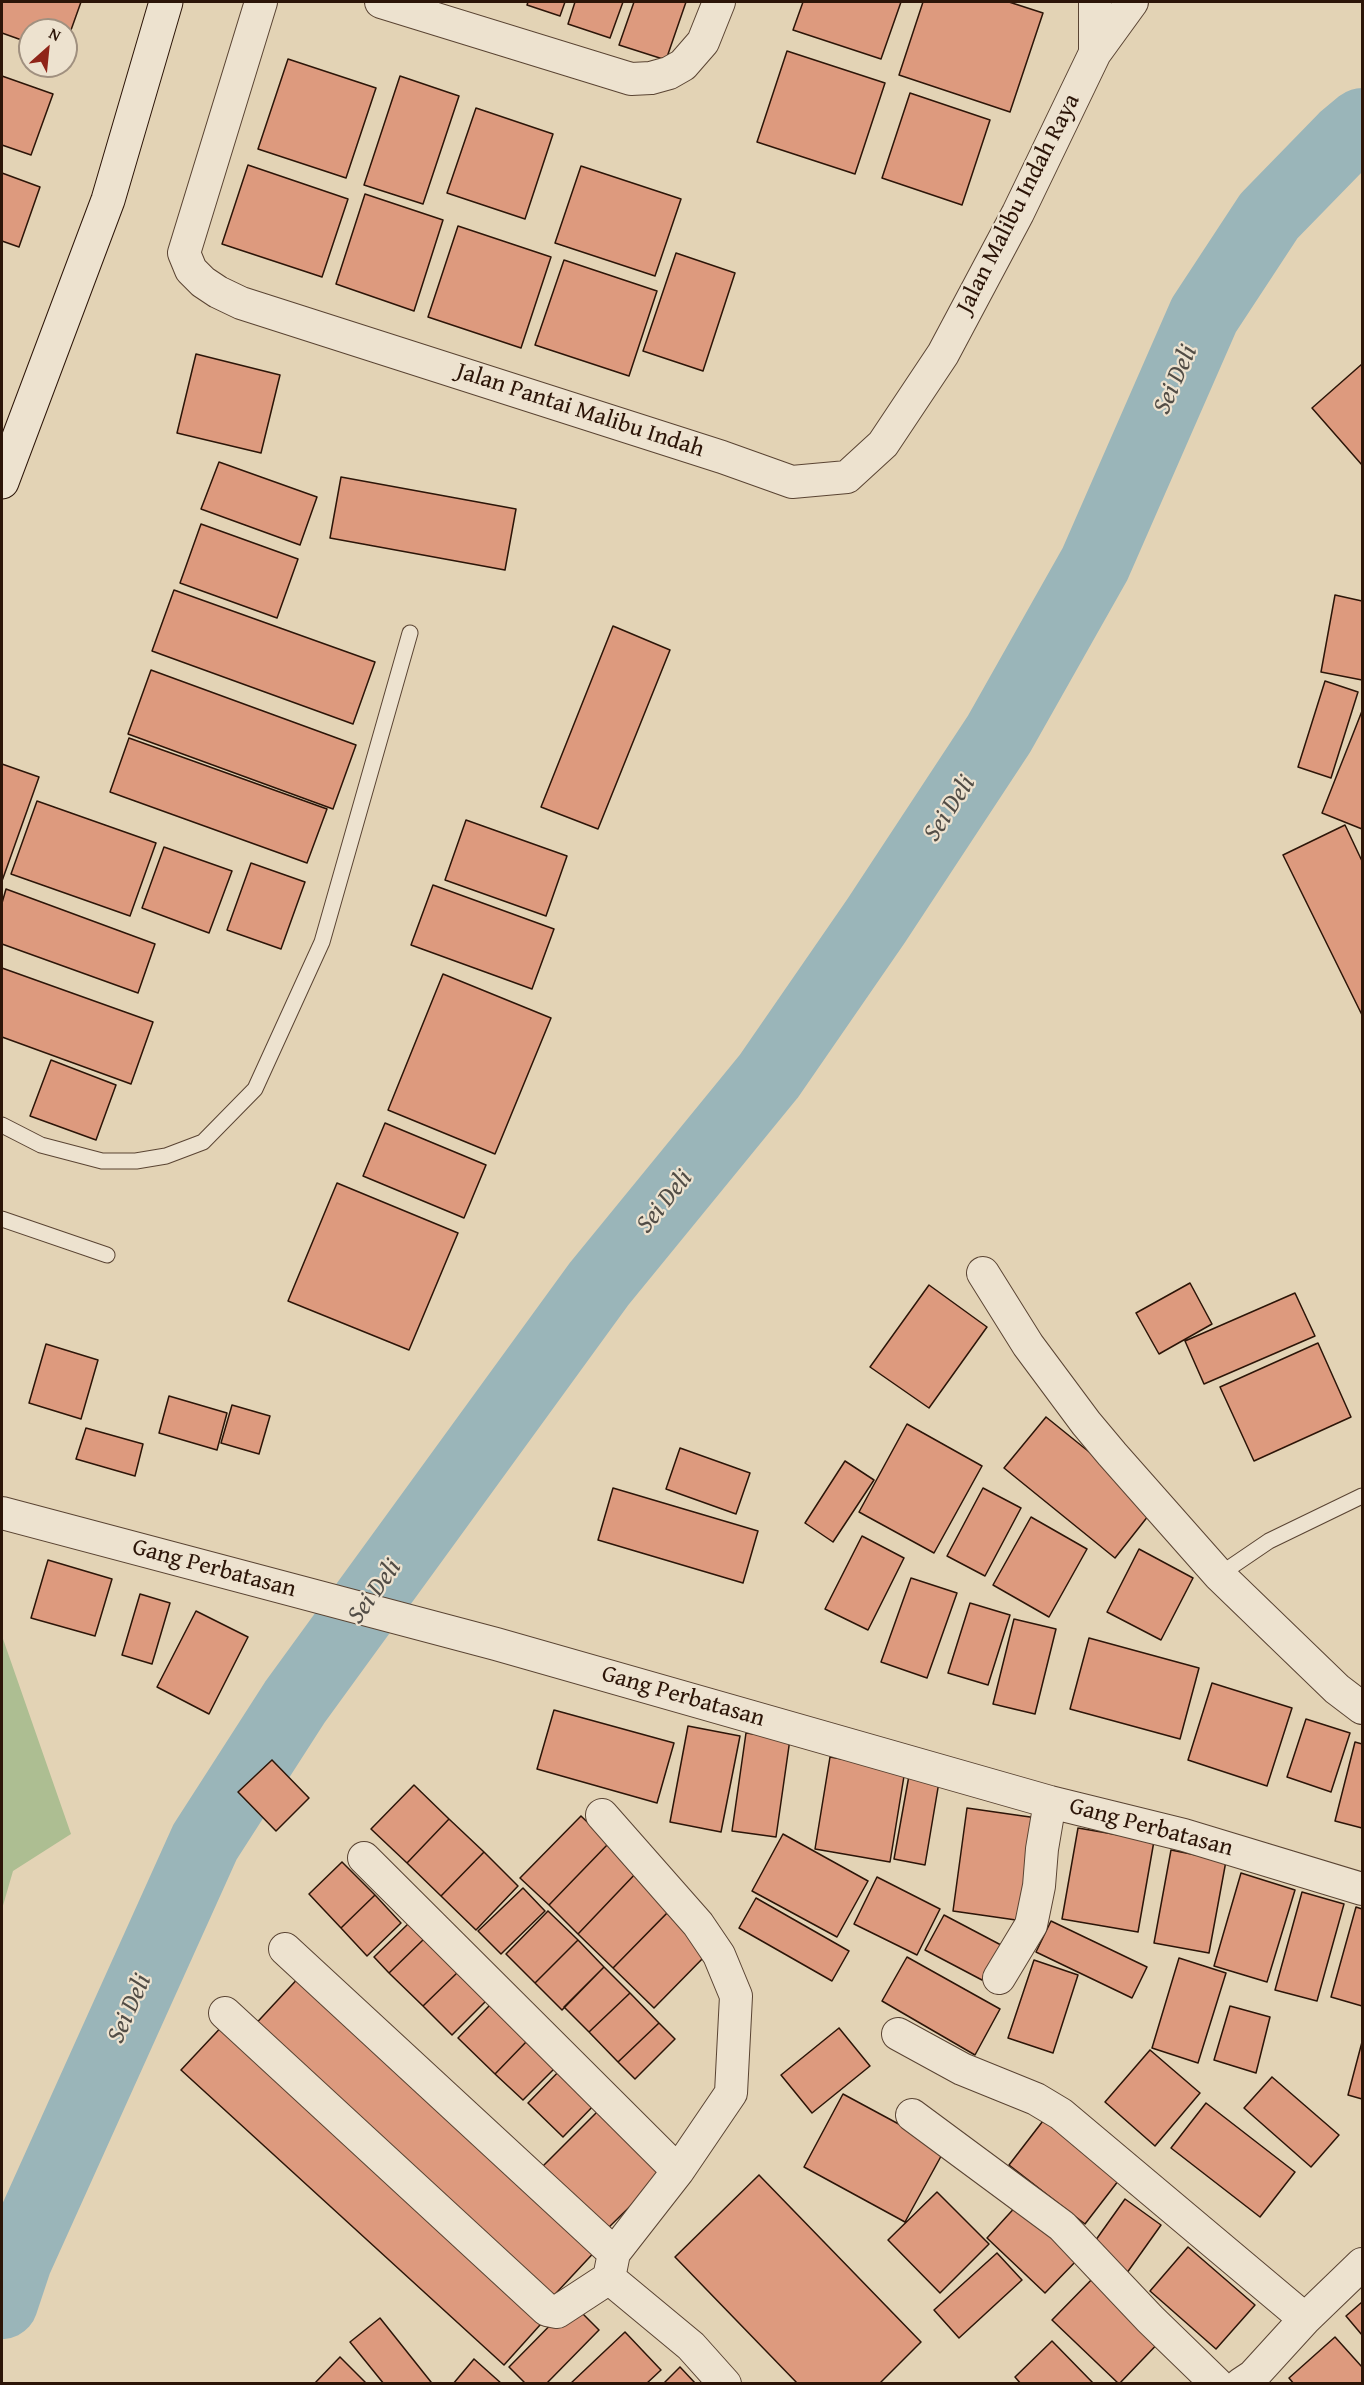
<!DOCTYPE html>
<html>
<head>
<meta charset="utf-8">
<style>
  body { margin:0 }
  #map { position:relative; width:1364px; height:2385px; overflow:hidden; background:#e3d3b5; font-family:"Gentium Book Plus",serif }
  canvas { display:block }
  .frame { position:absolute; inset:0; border:3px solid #2c1508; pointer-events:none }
  .north { position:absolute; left:18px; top:18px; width:60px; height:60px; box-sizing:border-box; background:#ede2cf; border:2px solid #a0907f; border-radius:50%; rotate:27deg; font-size:16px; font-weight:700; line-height:24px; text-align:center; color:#2c1508 }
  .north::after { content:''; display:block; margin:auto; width:21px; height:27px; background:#8f2418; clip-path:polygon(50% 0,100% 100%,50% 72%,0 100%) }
</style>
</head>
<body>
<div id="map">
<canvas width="1364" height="2385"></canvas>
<div class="frame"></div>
<div class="north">N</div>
</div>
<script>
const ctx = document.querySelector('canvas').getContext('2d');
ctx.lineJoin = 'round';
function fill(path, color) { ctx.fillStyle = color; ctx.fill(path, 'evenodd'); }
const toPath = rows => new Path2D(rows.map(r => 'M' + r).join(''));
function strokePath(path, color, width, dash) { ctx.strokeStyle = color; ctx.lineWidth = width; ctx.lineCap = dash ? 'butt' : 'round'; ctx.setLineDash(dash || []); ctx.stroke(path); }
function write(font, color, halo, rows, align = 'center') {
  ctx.font = font + ' "Gentium Book Plus",serif'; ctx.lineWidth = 4.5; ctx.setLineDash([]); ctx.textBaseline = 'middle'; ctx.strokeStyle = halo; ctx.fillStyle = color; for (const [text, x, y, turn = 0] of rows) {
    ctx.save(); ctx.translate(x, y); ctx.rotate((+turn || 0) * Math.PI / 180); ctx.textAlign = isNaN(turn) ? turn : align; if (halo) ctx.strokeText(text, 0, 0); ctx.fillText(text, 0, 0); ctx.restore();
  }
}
const green = toPath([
  [2,1636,71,1834,13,1871,2,1909]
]);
const river = toPath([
  [2,2303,16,2261,205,1842,295,1702,599,1284,769,1076,876,921,999,734,1095,564,1204,315,1269,216,1344,139,1362,124]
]);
const building = toPath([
  [2,2,81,2,66,44,66,30,30,30,30,43,2,33,2,2],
  [528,2,565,2,560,16,527,5,528,2],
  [575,2,623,2,610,38,568,24,575,2],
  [634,2,686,2,666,60,619,45,634,2],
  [803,2,901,2,881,59,793,30,803,2],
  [923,2,1009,2,1043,13,1010,112,899,75,923,2],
  [787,51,885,83,855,174,757,142,787,51],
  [288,59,376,88,346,178,258,149,288,59],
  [2,76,53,94,31,155,2,145,2,76],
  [400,76,459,96,423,204,364,185,400,76],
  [910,93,990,120,962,205,882,178,910,93],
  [476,108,553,134,525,219,447,193,476,108],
  [248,165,348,199,322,277,222,244,248,165],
  [581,166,681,199,655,276,555,243,581,166],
  [2,173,40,187,19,247,2,241,2,173],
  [365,194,443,220,414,311,336,284,365,194],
  [458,226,551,257,521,348,428,317,458,226],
  [676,253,735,273,703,371,643,351,676,253],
  [564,260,657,291,629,376,535,345,564,260],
  [196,354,280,375,261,453,177,433,196,354],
  [1362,364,1362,465,1312,408,1362,364],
  [219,462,317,497,300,545,201,509,219,462],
  [341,477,516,509,505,570,330,538,341,477],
  [201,524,298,559,277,618,180,583,201,524],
  [174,590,375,662,353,724,152,651,174,590],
  [1335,595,1362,601,1362,680,1321,672,1335,595],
  [613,626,670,650,598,829,541,807,613,626],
  [151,670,356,745,333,809,128,734,151,670],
  [1325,681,1358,692,1331,778,1298,767,1325,681],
  [1362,711,1362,829,1322,813,1362,711],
  [129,738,327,809,307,863,110,792,129,738],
  [2,764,39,777,2,881,2,764],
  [37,801,156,843,130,916,11,874,37,801],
  [466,820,567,856,546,916,445,880,466,820],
  [1345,825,1362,861,1362,1015,1283,855,1345,825],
  [164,847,232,871,209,933,142,908,164,847],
  [251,863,305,882,281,949,227,930,251,863],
  [433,885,554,929,532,989,411,945,433,885],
  [6,889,155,944,138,993,2,944,2,903,6,889],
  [2,968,153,1022,131,1084,2,1037,2,968],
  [443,974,551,1018,495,1154,388,1110,443,974],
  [51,1060,116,1085,96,1140,30,1116,51,1060],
  [385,1123,486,1165,464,1218,363,1176,385,1123],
  [337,1183,458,1233,409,1350,288,1301,337,1183],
  [1190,1283,1212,1324,1159,1354,1136,1313,1190,1283],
  [929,1285,987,1327,929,1408,870,1367,929,1285],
  [1295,1293,1315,1336,1204,1384,1185,1341,1295,1293],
  [1318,1343,1351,1417,1254,1461,1220,1387,1318,1343],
  [46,1344,98,1360,81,1419,29,1403,46,1344],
  [169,1396,227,1413,217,1450,159,1433,169,1396],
  [232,1405,270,1416,259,1454,221,1443,232,1405],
  [1046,1417,1156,1506,1115,1558,1004,1468,1046,1417],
  [907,1424,982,1466,934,1553,859,1512,907,1424],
  [86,1428,143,1444,135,1476,76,1459,86,1428],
  [680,1448,750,1473,736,1514,666,1489,680,1448],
  [845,1461,874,1480,833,1542,805,1523,845,1461],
  [613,1488,758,1531,743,1583,598,1540,613,1488],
  [983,1488,1021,1508,985,1576,947,1556,983,1488],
  [1031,1517,1087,1549,1049,1617,993,1585,1031,1517],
  [862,1536,904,1558,868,1630,825,1609,862,1536],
  [1139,1549,1193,1578,1161,1640,1107,1612,1139,1549],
  [48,1560,112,1579,95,1636,31,1618,48,1560],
  [911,1578,957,1593,927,1678,881,1662,911,1578],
  [140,1594,170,1603,152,1664,122,1655,140,1594],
  [970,1603,1010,1615,988,1685,948,1673,970,1603],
  [196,1611,248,1637,209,1714,157,1687,196,1611],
  [1014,1619,1056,1629,1035,1714,993,1704,1014,1619],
  [1089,1638,1199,1668,1180,1739,1070,1709,1089,1638],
  [1212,1683,1292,1708,1267,1786,1188,1760,1212,1683],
  [554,1710,674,1743,657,1803,537,1769,554,1710],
  [1306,1719,1350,1733,1331,1792,1287,1777,1306,1719],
  [688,1726,740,1736,721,1832,670,1822,688,1726],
  [746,1733,790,1739,776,1837,732,1831,746,1733],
  [1355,1742,1362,1744,1362,1828,1335,1821,1355,1742],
  [830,1757,905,1770,890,1862,815,1849,830,1757],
  [272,1760,309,1798,276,1831,238,1792,272,1760],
  [910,1770,940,1776,925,1865,894,1859,910,1770],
  [414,1785,449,1819,407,1863,371,1829,414,1785],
  [967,1808,1037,1818,1023,1921,953,1911,967,1808],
  [581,1816,609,1843,549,1905,520,1878,581,1816],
  [449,1819,484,1852,441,1896,407,1863,449,1819],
  [1078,1828,1154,1841,1138,1932,1062,1919,1078,1828],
  [783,1834,868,1881,837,1937,752,1891,783,1834],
  [609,1843,638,1871,578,1934,549,1905,609,1843],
  [1171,1850,1226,1861,1209,1953,1154,1943,1171,1850],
  [484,1852,518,1886,476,1930,441,1896,484,1852],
  [342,1862,375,1895,341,1928,309,1894,342,1862],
  [638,1871,674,1906,613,1968,578,1934,638,1871],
  [1241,1873,1295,1890,1267,1982,1214,1966,1241,1873],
  [877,1877,940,1909,917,1955,854,1924,877,1877],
  [523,1888,545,1911,501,1954,478,1931,523,1888],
  [1302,1892,1344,1904,1317,2001,1275,1990,1302,1892],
  [375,1895,401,1923,367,1956,341,1928,375,1895],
  [756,1898,849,1951,832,1981,739,1928,756,1898],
  [1356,1907,1362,1909,1362,2006,1331,1997,1356,1907],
  [548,1911,578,1940,535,1983,506,1954,548,1911],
  [667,1913,708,1953,654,2008,613,1968,667,1913],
  [944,1915,1001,1945,982,1980,925,1950,944,1915],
  [1051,1921,1147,1967,1132,1998,1036,1952,1051,1921],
  [409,1923,424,1939,389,1973,374,1957,409,1923],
  [424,1939,458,1972,423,2006,389,1973,424,1939],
  [578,1940,604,1967,562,2010,535,1983,578,1940],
  [907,1957,1000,2009,975,2055,882,2001,907,1957],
  [1179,1958,1226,1973,1198,2063,1152,2048,1179,1958],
  [1034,1960,1078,1975,1053,2053,1008,2038,1034,1960],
  [604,1967,630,1993,589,2032,564,2007,604,1967],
  [458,1972,486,2001,452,2035,423,2006,458,1972],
  [303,1973,600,2246,545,2305,249,2031,303,1973],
  [630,1993,659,2023,618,2062,589,2032,630,1993],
  [490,2005,527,2041,495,2074,458,2038,490,2005],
  [1230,2006,1270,2017,1256,2073,1214,2060,1230,2006],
  [227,2021,549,2315,504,2365,181,2070,227,2021],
  [659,2023,675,2039,635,2079,618,2062,659,2023],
  [839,2028,870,2066,812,2113,781,2075,839,2028],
  [527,2041,555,2068,523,2100,495,2074,527,2041],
  [1362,2042,1362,2099,1348,2095,1362,2042],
  [1150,2050,1200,2093,1155,2146,1105,2102,1150,2050],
  [566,2064,601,2098,563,2137,528,2103,566,2064],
  [1272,2077,1339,2135,1311,2167,1244,2108,1272,2077],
  [843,2094,945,2149,905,2222,804,2167,843,2094],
  [1206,2103,1295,2172,1260,2217,1171,2148,1206,2103],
  [600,2109,664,2173,603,2233,540,2169,600,2109],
  [1046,2117,1122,2176,1085,2224,1009,2165,1046,2117],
  [759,2175,921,2342,879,2384,798,2384,675,2257,759,2175],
  [937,2192,989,2244,940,2293,888,2240,937,2192],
  [1125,2199,1161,2225,1124,2277,1088,2251,1125,2199],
  [1019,2203,1078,2259,1045,2293,987,2238,1019,2203],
  [1188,2247,1255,2305,1216,2349,1150,2291,1188,2247],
  [997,2253,1022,2280,959,2338,934,2310,997,2253],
  [1099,2272,1165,2336,1119,2384,1052,2320,1099,2272],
  [1362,2302,1362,2335,1346,2316,1362,2302],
  [572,2303,599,2330,546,2384,526,2384,509,2367,572,2303],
  [380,2318,431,2382,428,2384,384,2384,350,2342,380,2318],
  [625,2332,661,2370,646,2384,570,2384,625,2332],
  [1335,2337,1362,2367,1362,2384,1294,2384,1289,2378,1335,2337],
  [1052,2341,1094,2384,1021,2384,1015,2377,1052,2341],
  [340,2357,367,2384,314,2384,340,2357],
  [474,2359,502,2384,453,2384,474,2359],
  [680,2367,696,2384,663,2384,680,2367]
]);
const service = toPath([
  [2,1125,41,1145,102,1161,136,1161,166,1156,203,1142,255,1089,322,942,410,633],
  [2,1219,107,1255],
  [1219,1575,1269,1541,1362,1496]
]);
const minor = toPath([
  [261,2,184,253,191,270,203,282,218,292,241,303,722,457,792,482,847,477,883,444,943,354,1018,213,1095,53,1132,2],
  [381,2,631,79,651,78,669,73,683,65,703,42,719,2],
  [1095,2,1095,53],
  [983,1273,1028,1345,1086,1423,1112,1454,1219,1575,1337,1689,1362,1708],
  [2,1513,496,1644,1050,1802,1184,1835,1362,1889],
  [602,1815,698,1924,719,1955,736,1996,731,2093,678,2171,614,2253,609,2278],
  [364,1858,678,2171],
  [285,1949,614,2253],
  [999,1978,1031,1925,1039,1886,1042,1849,1050,1802],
  [225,2013,547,2310,557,2312,609,2278,691,2346,725,2384],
  [898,2034,962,2069,1036,2099,1061,2114,1305,2319],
  [912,2115,1062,2226,1150,2319,1217,2384],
  [1241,2384,1253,2376,1305,2319,1362,2264]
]);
const secondary = toPath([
  [2,482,108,200,166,2]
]);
const streetNames = [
  ["Jalan Malibu Indah Raya",1019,204,-63],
  ["Jalan Pantai Malibu Indah",580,411,18],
  ["Gang Perbatasan",214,1569,15],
  ["Gang Perbatasan",683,1697,16],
  ["Gang Perbatasan",1151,1828,15]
];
const waterNames = [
  ["Sei Deli",1176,380,-66],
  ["Sei Deli",950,809,-57],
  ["Sei Deli",665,1202,-51],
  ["Sei Deli",375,1592,-54],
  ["Sei Deli",130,2009,-66]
];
fill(green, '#adbe92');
strokePath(river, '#9ab5b9', 72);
fill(building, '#dd9a7e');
strokePath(building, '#2c1508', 1.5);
strokePath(service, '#5a4433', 17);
strokePath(minor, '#5a4433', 34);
strokePath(secondary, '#2c1508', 35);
strokePath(service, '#ede2cf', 15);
strokePath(minor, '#ede2cf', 32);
strokePath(secondary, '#ede2cf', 33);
write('24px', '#2c1508', '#ede2cf', streetNames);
write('italic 26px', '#524d46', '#ede2cf', waterNames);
</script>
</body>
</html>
